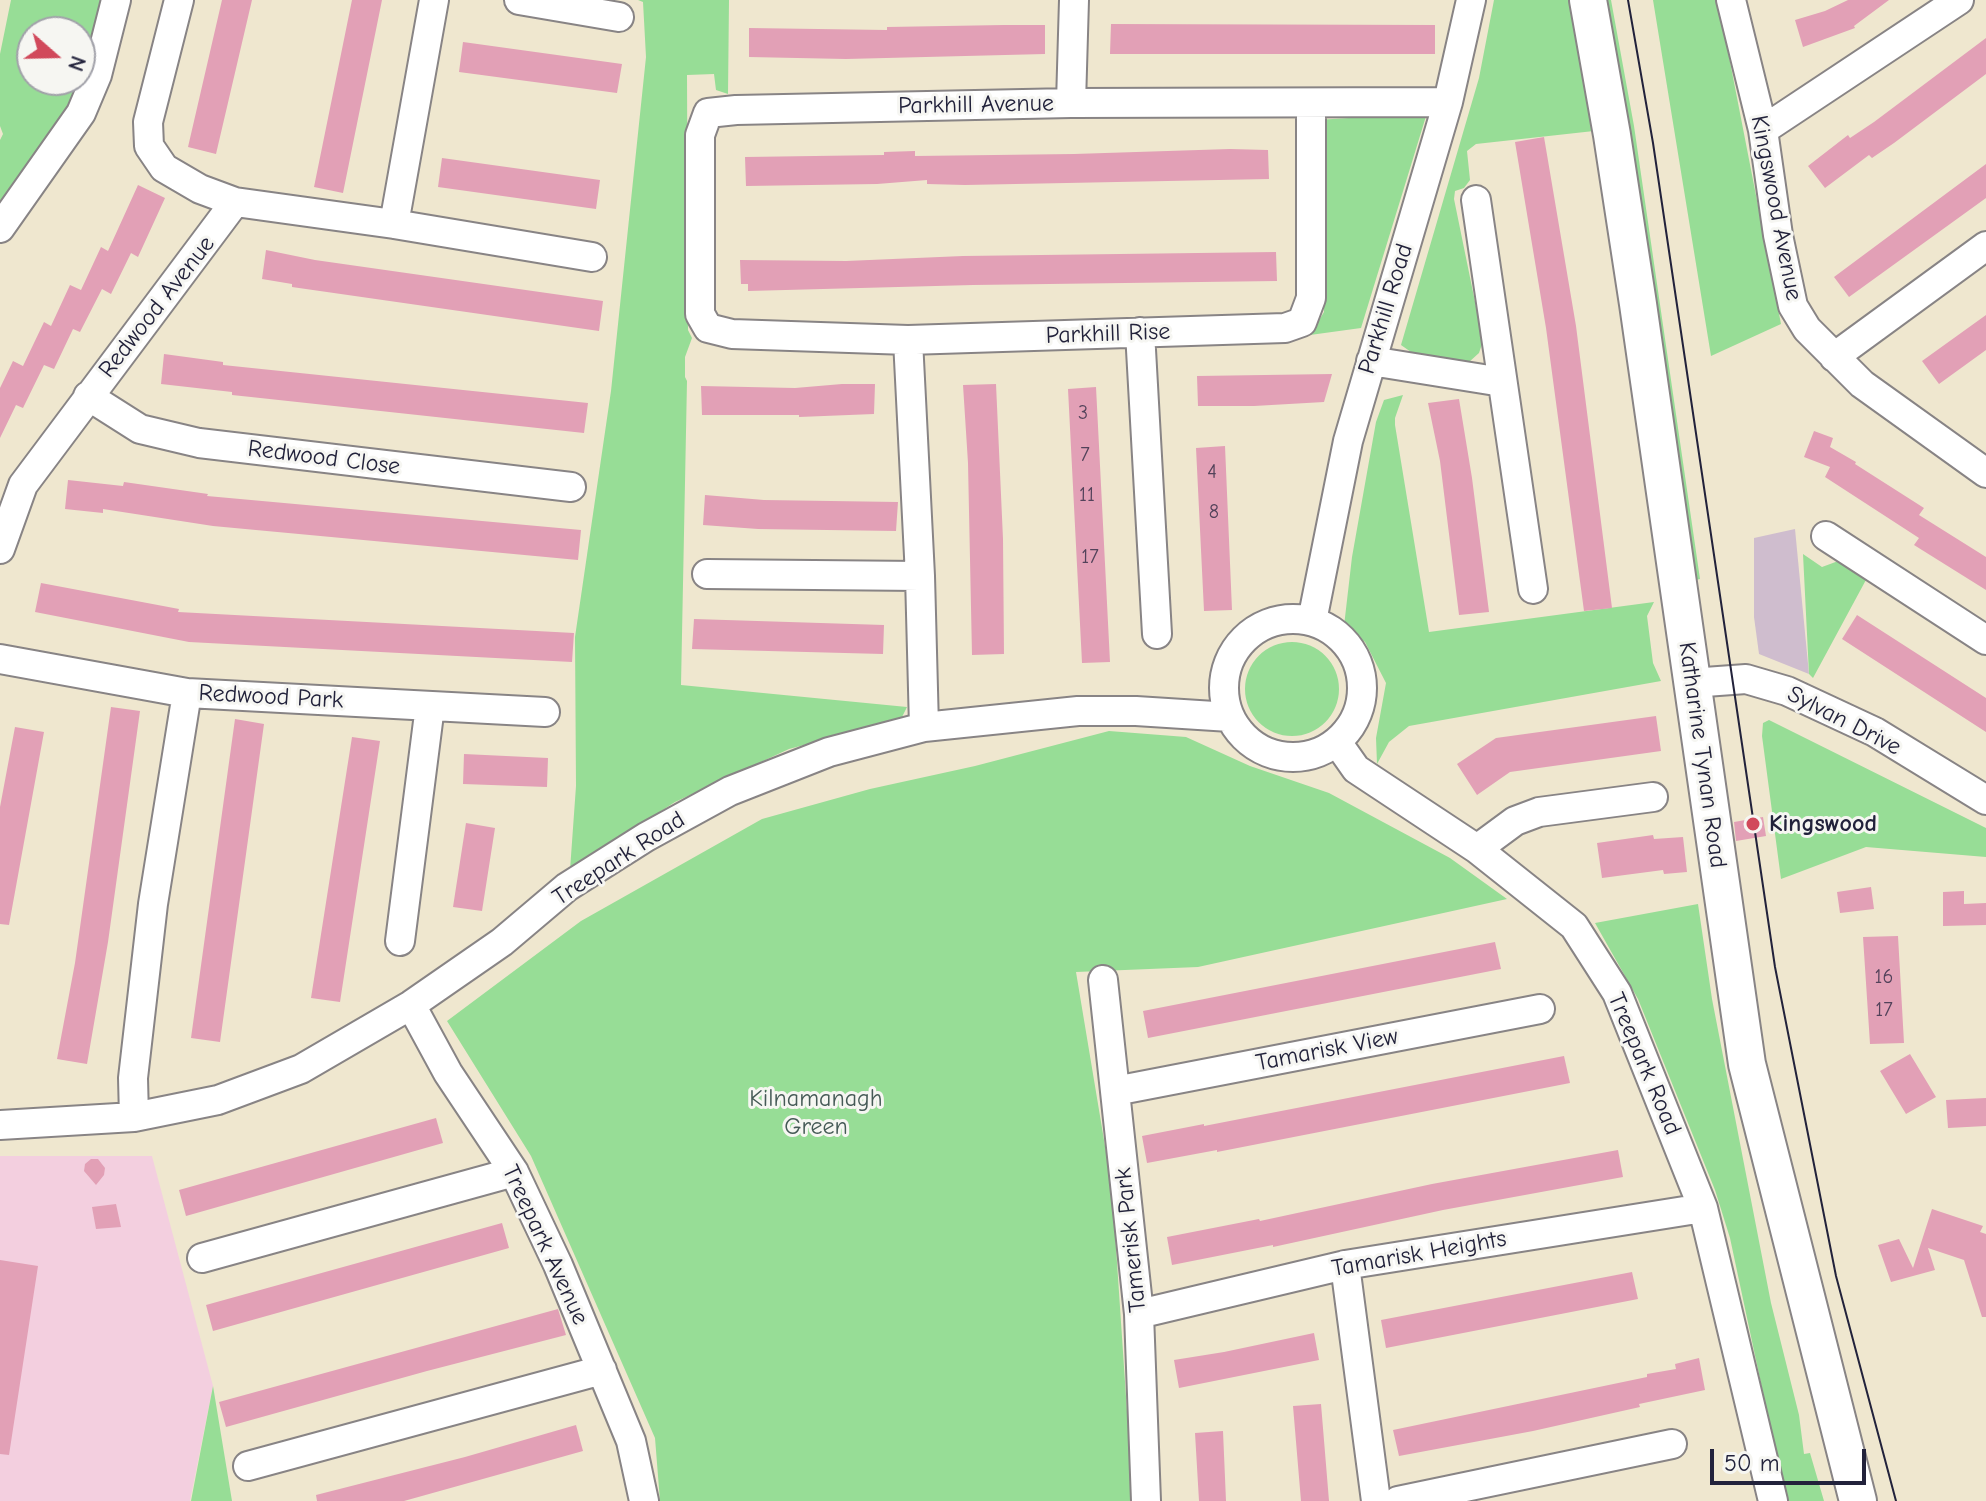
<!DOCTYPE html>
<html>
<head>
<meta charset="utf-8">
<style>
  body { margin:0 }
  #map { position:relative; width:1986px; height:1501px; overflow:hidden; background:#efe7cf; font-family:"Comic Neue",sans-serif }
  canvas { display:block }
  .north { position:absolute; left:16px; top:16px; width:80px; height:80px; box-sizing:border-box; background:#f6f6f2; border:2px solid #a1a1a9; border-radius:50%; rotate:110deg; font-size:22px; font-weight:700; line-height:32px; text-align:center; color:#22223b }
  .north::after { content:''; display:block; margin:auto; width:28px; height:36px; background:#d1495b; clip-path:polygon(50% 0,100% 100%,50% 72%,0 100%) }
  .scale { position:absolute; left:1710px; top:1449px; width:156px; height:36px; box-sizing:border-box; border:4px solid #22223b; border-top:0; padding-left:10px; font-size:24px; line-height:28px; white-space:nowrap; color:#22223b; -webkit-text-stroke:6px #f6f6f2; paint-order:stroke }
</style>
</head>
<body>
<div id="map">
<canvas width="1986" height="1501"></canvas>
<div class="north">N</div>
<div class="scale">50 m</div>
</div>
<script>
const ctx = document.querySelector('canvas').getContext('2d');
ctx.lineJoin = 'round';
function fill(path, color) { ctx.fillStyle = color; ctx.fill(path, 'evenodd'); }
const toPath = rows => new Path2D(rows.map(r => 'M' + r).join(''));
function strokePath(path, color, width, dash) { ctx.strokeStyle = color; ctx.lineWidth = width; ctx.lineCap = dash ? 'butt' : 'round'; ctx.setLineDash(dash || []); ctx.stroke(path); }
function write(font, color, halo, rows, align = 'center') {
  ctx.font = font + ' "Comic Neue",sans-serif'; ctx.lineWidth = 6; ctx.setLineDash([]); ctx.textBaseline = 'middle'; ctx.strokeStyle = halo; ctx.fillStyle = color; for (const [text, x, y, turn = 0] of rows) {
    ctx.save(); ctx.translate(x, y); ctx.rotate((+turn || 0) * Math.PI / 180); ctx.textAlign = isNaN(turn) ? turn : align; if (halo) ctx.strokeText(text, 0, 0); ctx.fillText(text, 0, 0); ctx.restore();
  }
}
const built = toPath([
  [0,1156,152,1156,213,1386,190,1501,0,1501]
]);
const industrial = toPath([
  [1795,529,1809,674,1759,654,1754,617,1754,538]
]);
const green = toPath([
  [11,0,100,0,80,83,64,113,0,207,0,140,3,134,0,126,0,54],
  [32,32,80,32,80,80,32,80],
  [638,0,729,0,728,94,716,90,714,74,687,75,688,330,692,338,685,357,685,377,687,381,681,685,907,707,901,719,789,749,675,802,570,870,576,786,575,637,611,391,646,57,643,2],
  [1494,0,1569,0,1603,130,1476,144,1467,151,1470,180,1464,188,1455,191,1454,199,1483,341,1479,353,1469,362,1459,363,1411,352,1401,345,1479,78],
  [1600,0,1611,0,1634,126,1700,579,1696,580,1697,589],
  [1653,0,1718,0,1781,324,1711,356],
  [1427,113,1361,328,1310,335,1324,312,1317,120],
  [1403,395,1395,418,1395,425,1429,632,1654,602,1647,616,1653,663,1661,681,1409,726,1389,742,1377,764,1376,738,1386,683,1365,642,1344,626,1352,557,1376,422,1384,400],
  [1803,554,1822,567,1841,560,1867,578,1813,678,1809,674],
  '1245 689a47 47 0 1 1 94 0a47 47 0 1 1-94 0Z',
  [1769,720,1986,828,1986,857,1866,847,1781,879,1762,736,1763,723],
  [1109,731,1186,737,1250,766,1329,793,1450,858,1507,899,1198,967,1076,972,1112,1188,1133,1501,660,1501,655,1438,531,1156,447,1021,581,921,762,819,870,789,975,766],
  [1698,904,1712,999,1771,1303,1799,1415,1804,1454,1810,1453,1824,1501,1786,1501,1730,1238,1715,1190,1638,999,1595,923],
  [213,1386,232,1501,191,1501]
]);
const building = toPath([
  [222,0,252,0,216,154,188,147],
  [352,0,382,0,343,193,314,187],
  [1848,0,1889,0,1854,26,1855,28,1803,47,1795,20,1825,11],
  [1111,24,1435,25,1435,54,1110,54],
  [1004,25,1045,25,1045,54,846,59,749,57,749,28,887,30,887,27],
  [1986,38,1986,74,1894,143,1872,158,1869,155,1825,188,1808,166,1848,135,1850,138,1874,122],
  [463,42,622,64,617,93,459,72],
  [1544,137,1576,326,1612,608,1584,611,1546,328,1515,142],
  [1230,149,1268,150,1269,179,965,185,927,184,927,180,877,184,746,186,745,157,884,155,884,152,915,151,915,156,1074,154],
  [442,158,600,180,596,209,438,187],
  [1986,164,1986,198,1849,297,1834,277],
  [138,185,165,198,138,257,131,253,111,294,102,289,80,332,73,329,54,369,44,365,23,408,16,405,0,438,0,388,13,361,23,366,44,322,51,326,70,285,81,290,101,247,108,251],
  [266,250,315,260,603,301,599,331,292,287,292,284,262,279],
  [1276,252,1277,281,973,285,748,291,748,284,741,284,740,260,846,261,963,256],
  [1986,315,1986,350,1939,384,1922,361],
  [164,354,223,362,223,365,588,403,584,433,251,397,232,395,232,392,161,384],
  [1332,374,1324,402,1254,406,1198,406,1197,376],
  [842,384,875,384,874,414,799,417,799,415,702,415,701,386,795,388],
  [996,384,1003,539,1004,654,972,655,968,463,963,385],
  [1096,387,1110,662,1082,663,1068,389],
  [1459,399,1472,478,1489,612,1459,615,1440,461,1428,403],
  [1814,431,1833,438,1830,447,1856,462,1855,464,1924,508,1919,515,1986,557,1986,590,1914,545,1919,538,1825,477,1830,467,1804,457],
  [1225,446,1232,610,1204,611,1196,448],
  [68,480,123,486,124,482,208,494,207,496,581,530,578,560,213,526,103,509,103,513,65,509],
  [705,495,764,500,898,502,896,531,758,529,703,525],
  [41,583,179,609,178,612,574,633,572,662,189,642,35,612],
  [1857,615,1986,698,1986,732,1842,639],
  [694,619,884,625,883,654,692,649],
  [111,707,140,711,108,942,87,1064,57,1059,75,963],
  [1656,716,1661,751,1510,772,1477,795,1457,764,1496,738],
  [235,719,264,724,220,1042,191,1038],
  [15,727,44,732,9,925,0,924,0,807],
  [352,737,380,741,340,1002,311,998],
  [464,754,548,758,547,787,463,784],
  [1763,817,1766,836,1736,841,1734,822],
  [466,823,495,828,482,911,453,907],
  [1653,835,1654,839,1683,837,1687,872,1664,874,1663,870,1602,878,1597,843],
  [1871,887,1874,909,1840,913,1837,892],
  [1964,891,1964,904,1986,903,1986,925,1943,926,1943,892],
  [1898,936,1904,1043,1870,1044,1863,937],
  [1495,942,1501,969,1148,1038,1143,1011],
  [1910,1054,1936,1097,1906,1114,1880,1071],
  [1564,1056,1570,1083,1217,1152,1217,1150,1147,1163,1142,1136,1204,1124,1204,1126],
  [1986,1098,1986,1126,1948,1128,1946,1100],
  [436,1118,443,1143,186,1216,179,1190],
  [1618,1150,1623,1177,1443,1210,1273,1247,1273,1245,1172,1265,1167,1237,1259,1219,1260,1221,1432,1184],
  [91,1159,98,1159,105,1168,104,1175,96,1185,84,1171,85,1164],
  [116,1204,121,1227,96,1229,92,1207],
  [1932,1209,1983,1226,1980,1232,1986,1234,1986,1317,1982,1317,1964,1260,1928,1248,1935,1270,1891,1282,1878,1245,1899,1239,1913,1268],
  [502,1223,509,1248,213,1331,206,1305],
  [0,1260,38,1266,9,1455,0,1454],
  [1632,1272,1638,1299,1386,1348,1381,1320],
  [558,1309,566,1335,427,1371,226,1427,219,1402],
  [1314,1333,1319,1360,1179,1388,1174,1360,1224,1352],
  [1699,1358,1705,1390,1639,1404,1640,1407,1533,1431,1399,1456,1393,1430,1647,1377,1647,1374,1676,1369,1675,1364],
  [1321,1404,1329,1501,1301,1501,1293,1406],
  [576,1425,583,1451,558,1458,404,1501,317,1501,316,1495,465,1457],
  [1223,1431,1226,1501,1199,1501,1195,1433]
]);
const minor = toPath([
  [179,0,148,122,149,146,164,168,200,189,235,202],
  [519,0,619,17],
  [1731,0,1763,130,1778,235,1793,306,1807,329,1862,384,1986,473],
  [1071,103,1074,0],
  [1311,103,1311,298,1302,322,1285,328,908,340,732,334,708,328,700,314,700,135,708,113,736,110,1071,103,1448,102],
  [1763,130,1959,0],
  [1476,200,1533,589],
  [394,224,434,0],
  [0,228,81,113,97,75,116,0],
  [1140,332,1157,634],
  [908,340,920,576,924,727],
  [1834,357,1986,246],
  [1371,361,1502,382],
  [88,396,140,429,199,443,571,487],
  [1826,536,1986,640],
  [0,549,23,485,235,202,394,224,592,257],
  [707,574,920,576],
  '1224 688a69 69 0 1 1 138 0a69 69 0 1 1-138 0Z',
  [1312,621,1348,441,1448,102,1471,0],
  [0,659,187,693,545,712],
  [1691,683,1746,679,1787,691,1875,732,1986,800],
  [1337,742,1356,769,1477,849,1574,926,1617,993,1703,1208,1773,1501],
  [1477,849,1515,821,1539,812,1653,797],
  [400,941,430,706],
  [1103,980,1139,1314,1146,1501],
  [411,1005,448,1073,514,1172,558,1265,631,1441,644,1501],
  [1115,1091,1540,1009],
  [134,1117,133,1078,153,904,187,693],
  [0,1125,134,1117,218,1100,301,1069,411,1005,502,942,567,887,646,837,730,791,829,752,924,727,1078,711,1136,711,1230,717],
  [202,1258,514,1172],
  [1345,1265,1376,1501],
  [1139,1314,1345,1265,1703,1208],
  [248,1466,602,1370],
  [1398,1501,1672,1444]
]);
const major = toPath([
  [1588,0,1612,135,1638,304,1747,1064,1858,1501]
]);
const tram = toPath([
  [1628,0,1653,143,1775,967,1836,1276,1896,1501]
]);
const markers = [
  [1753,824,8,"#d1495b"]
];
const numberNames = [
  ["3",1083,413],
  ["7",1085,455],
  ["4",1212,472],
  ["11",1087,495],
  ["8",1214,512],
  ["17",1090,557],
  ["16",1884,977],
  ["17",1884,1010]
];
const streetNames = [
  ["Parkhill Avenue",976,105,-1],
  ["Kingswood Avenue",1776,208,79],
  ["Redwood Avenue",157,307,-52],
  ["Parkhill Road",1386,309,-73],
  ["Parkhill Rise",1108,334,-2],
  ["Redwood Close",324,458,7],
  ["Redwood Park",271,697,3],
  ["Sylvan Drive",1844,721,27],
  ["Katharine Tynan Road",1702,755,82],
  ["Treepark Road",619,859,-33],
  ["Tamarisk View",1327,1050,-11],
  ["Treepark Road",1644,1064,67],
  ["Tamerisk Park",1131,1240,-96],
  ["Treepark Avenue",545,1245,65],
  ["Tamarisk Heights",1419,1254,-10]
];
const poiNames = [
  ["Kingswood",1769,824]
];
const parkNames = [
  ["Kilnamanagh",816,1099],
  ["Green",816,1127]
];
fill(built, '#f3cfdf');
fill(industrial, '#cfbdce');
fill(green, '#97dd96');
fill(building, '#e2a0b6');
strokePath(minor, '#888485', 32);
strokePath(major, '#888485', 40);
strokePath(minor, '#fff', 28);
strokePath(major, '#fff', 36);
strokePath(tram, '#22223b', 2);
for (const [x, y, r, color] of markers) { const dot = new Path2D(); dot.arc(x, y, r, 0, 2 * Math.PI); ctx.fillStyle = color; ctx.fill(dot); strokePath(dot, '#f6f6f2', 3); }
write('20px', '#52425a', null, numberNames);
write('24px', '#22223b', '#f6f6f2', streetNames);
write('bold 24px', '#22223b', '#f6f6f2', poiNames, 'left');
write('24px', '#455a56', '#f6f6f2', parkNames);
</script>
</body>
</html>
